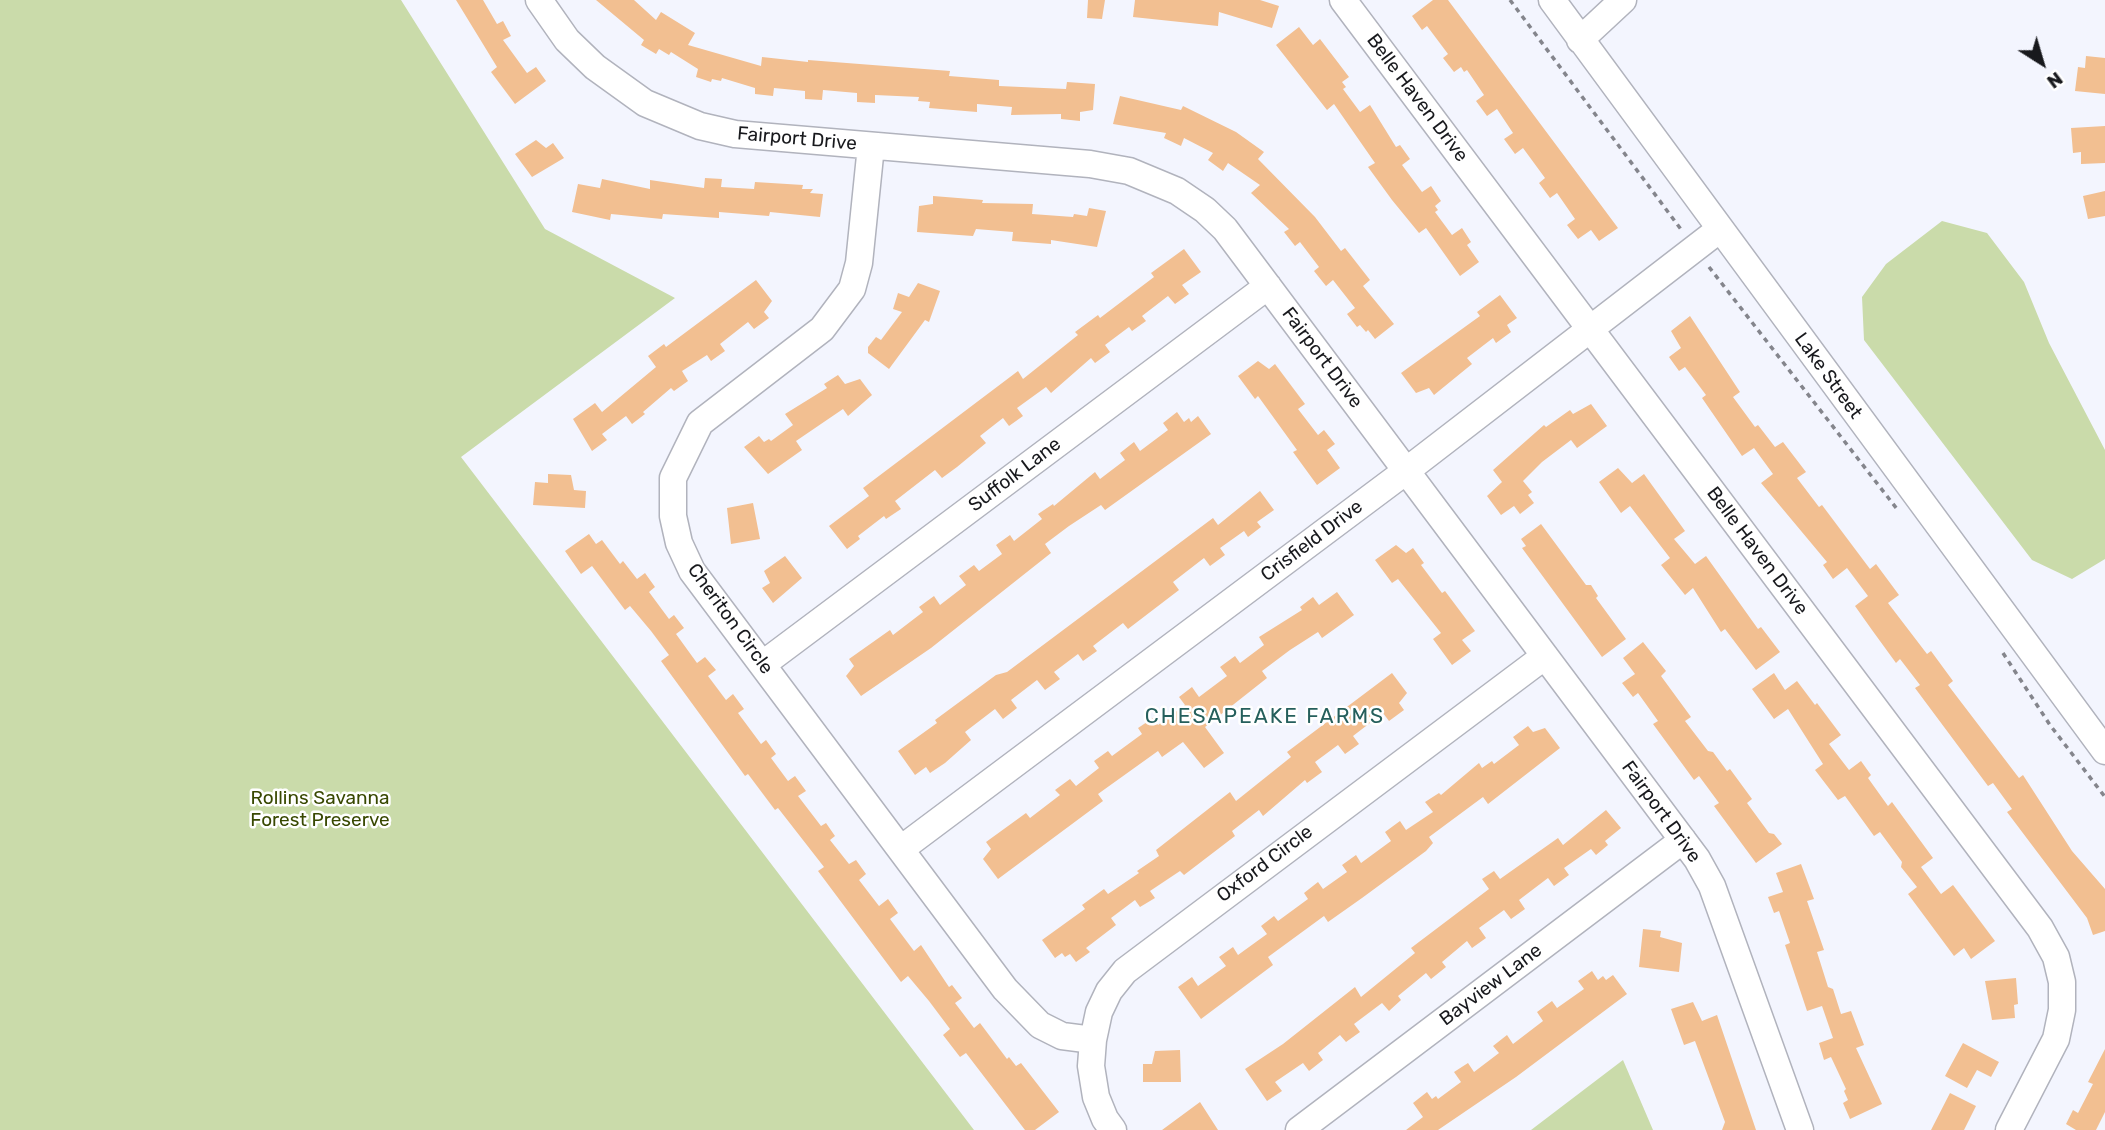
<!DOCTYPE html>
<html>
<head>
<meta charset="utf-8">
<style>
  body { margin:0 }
  #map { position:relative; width:2105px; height:1130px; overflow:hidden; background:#f3f5fe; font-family:Rubik,sans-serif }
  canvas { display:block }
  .north { position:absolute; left:2007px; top:28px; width:70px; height:70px; -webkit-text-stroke:5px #fff; paint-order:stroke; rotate:143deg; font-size:19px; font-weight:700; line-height:28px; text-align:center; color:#18191d }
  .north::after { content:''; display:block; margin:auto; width:24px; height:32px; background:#18191d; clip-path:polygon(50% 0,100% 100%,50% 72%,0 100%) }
</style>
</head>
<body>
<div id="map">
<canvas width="2105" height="1130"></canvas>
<div class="north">N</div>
</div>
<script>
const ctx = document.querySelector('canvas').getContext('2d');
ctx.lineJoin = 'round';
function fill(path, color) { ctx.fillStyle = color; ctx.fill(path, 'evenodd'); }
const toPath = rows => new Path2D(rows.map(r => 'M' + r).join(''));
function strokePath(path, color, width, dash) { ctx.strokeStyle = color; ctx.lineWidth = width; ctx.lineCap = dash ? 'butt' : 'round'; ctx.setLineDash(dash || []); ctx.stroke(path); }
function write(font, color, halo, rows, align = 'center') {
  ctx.font = font + ' Rubik,sans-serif'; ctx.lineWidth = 5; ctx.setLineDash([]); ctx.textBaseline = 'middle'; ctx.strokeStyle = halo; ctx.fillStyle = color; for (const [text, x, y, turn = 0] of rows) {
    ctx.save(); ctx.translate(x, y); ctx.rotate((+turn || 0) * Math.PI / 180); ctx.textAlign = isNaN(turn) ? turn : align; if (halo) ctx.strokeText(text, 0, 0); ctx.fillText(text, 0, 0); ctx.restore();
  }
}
const green = toPath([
  [0,0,401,0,545,229,675,298,461,457,974,1130,0,1130],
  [1942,221,1987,233,2024,282,2049,343,2105,450,2105,559,2072,579,2032,560,1864,340,1862,297,1886,264],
  [1623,1060,1653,1130,1531,1130]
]);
const building = toPath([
  [456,0,483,0,497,24,503,21,511,36,503,40,527,73,536,67,546,81,515,104,491,72,497,67],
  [596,0,634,0,656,20,661,12,695,33,688,45,761,66,762,57,808,62,808,60,950,71,949,76,999,80,999,86,1066,89,1067,82,1095,84,1093,110,1080,112,1080,121,1061,119,1061,114,1011,115,1012,107,977,104,977,112,929,108,930,102,918,101,919,97,875,95,875,103,857,102,857,93,823,90,822,100,805,99,805,91,774,88,773,96,755,94,755,88,722,78,721,81,712,79,711,82,696,77,698,69,671,52,669,55,659,49,656,54,641,45,644,40],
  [1088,0,1105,0,1102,19,1087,18],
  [1135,0,1260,0,1279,6,1272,28,1219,12,1218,26,1133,17],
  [1433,0,1448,0,1618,228,1599,241,1591,230,1578,239,1567,225,1575,219,1557,193,1550,198,1539,183,1545,178,1523,148,1515,154,1504,139,1513,133,1497,109,1487,116,1476,101,1484,95,1467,70,1464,72,1461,67,1454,72,1443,58,1448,54,1427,26,1422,30,1412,16],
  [1299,27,1313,45,1320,39,1349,77,1342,82,1346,87,1343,89,1360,112,1370,105,1396,147,1400,145,1410,159,1402,165,1422,192,1431,186,1441,201,1435,206,1438,210,1435,212,1452,235,1462,228,1471,242,1467,245,1479,262,1460,276,1426,228,1419,233,1392,200,1368,167,1375,163,1334,104,1327,110,1276,45],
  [2086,56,2105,58,2105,94,2075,91,2078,67,2085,68],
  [1120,96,1181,110,1183,106,1236,132,1264,152,1258,159,1315,217,1341,251,1345,248,1370,280,1363,286,1394,324,1375,339,1368,330,1366,332,1360,325,1357,327,1347,314,1355,308,1333,280,1326,286,1314,271,1319,267,1300,242,1295,246,1284,232,1289,229,1251,193,1260,185,1228,163,1223,171,1208,160,1213,153,1184,138,1181,146,1164,138,1166,133,1113,124],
  [2105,126,2105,163,2081,164,2081,152,2073,153,2071,128],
  [536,140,546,148,553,143,564,158,532,177,515,154],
  [705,178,722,179,721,187,754,189,755,182,803,185,802,189,813,189,810,193,823,194,820,217,770,212,769,216,719,212,719,218,663,214,662,219,611,214,610,220,572,212,578,184,600,188,602,179,650,189,650,180,704,188],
  [2105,191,2105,216,2088,219,2083,196],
  [933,196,983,200,982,203,1033,204,1032,214,1073,217,1074,214,1087,216,1089,208,1106,211,1097,247,1051,240,1051,244,1012,241,1013,232,976,229,973,236,917,232,919,206,933,204],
  [1184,249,1201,272,1182,285,1189,294,1175,304,1168,296,1142,316,1146,321,1132,331,1129,327,1105,345,1110,352,1095,363,1091,358,1051,393,1046,387,1017,408,1023,416,1009,426,1003,418,980,436,986,443,957,467,942,478,935,470,895,501,901,509,886,519,884,516,858,536,860,539,847,549,829,526,869,496,863,488,1018,371,1023,379,1078,335,1075,332,1098,315,1100,318,1154,277,1151,273],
  [756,280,772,301,764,312,769,318,754,329,748,322,720,344,725,351,711,361,707,355,682,371,688,381,674,391,671,388,643,412,645,414,632,424,626,416,602,434,607,440,592,451,573,419,595,403,602,412,656,367,648,356,664,344,666,347],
  [918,283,940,291,929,322,925,320,889,369,868,353,868,347,876,337,881,340,902,312,893,309,898,293,909,297],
  [1500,295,1517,318,1507,325,1511,332,1496,343,1493,338,1467,358,1472,364,1434,395,1429,388,1416,393,1401,373,1480,316,1477,312],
  [1690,316,1740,392,1733,397,1755,427,1758,425,1775,447,1783,442,1806,472,1797,478,1819,507,1822,505,1870,569,1876,564,1899,595,1888,603,1927,654,1931,651,1953,681,1948,685,2019,778,2023,775,2072,851,2105,889,2105,931,2093,935,2087,918,2007,812,2012,809,1993,783,1988,786,1915,688,1920,685,1900,659,1896,663,1872,630,1855,606,1868,596,1847,568,1833,579,1823,565,1827,562,1761,483,1773,474,1754,448,1742,456,1702,398,1706,395,1685,367,1679,371,1669,357,1681,348,1671,331],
  [1258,361,1269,369,1275,364,1305,404,1298,409,1318,435,1324,430,1335,444,1327,450,1340,468,1317,485,1293,452,1297,450,1258,396,1255,399,1238,376],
  [838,375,845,384,860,379,872,395,848,416,843,409,796,441,802,450,768,474,744,447,759,436,764,442,769,439,771,441,793,425,785,414,827,388,824,384],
  [1591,404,1607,426,1577,448,1571,440,1542,462,1523,481,1532,492,1528,495,1534,503,1520,514,1514,506,1501,515,1487,496,1502,482,1493,470,1544,425,1546,427,1570,410,1573,414],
  [1177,412,1184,422,1189,418,1191,422,1198,416,1211,434,1105,510,1101,505,1069,526,1045,544,1051,553,931,648,861,696,846,676,854,666,849,659,890,630,893,635,923,612,919,607,934,596,940,605,966,585,959,576,974,565,979,571,1002,554,996,545,1010,535,1014,541,1042,519,1038,514,1053,504,1054,506,1095,472,1100,479,1125,460,1120,453,1134,442,1140,451,1168,430,1163,423],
  [1618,468,1632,483,1644,474,1685,531,1674,539,1695,564,1706,556,1758,629,1761,627,1780,652,1756,670,1725,629,1721,632,1693,588,1685,595,1661,565,1670,558,1630,506,1621,513,1599,482],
  [548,474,571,475,574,490,586,491,585,508,533,505,535,482,548,483],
  [1260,491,1274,510,1257,522,1261,527,1248,537,1244,531,1220,548,1225,555,1210,566,1204,558,1173,582,1179,590,1128,629,1123,623,1093,646,1097,651,1083,661,1078,654,1054,672,1060,679,1045,690,1037,680,1011,700,1017,708,1003,719,995,709,965,732,971,740,945,763,930,773,926,767,915,775,898,751,937,723,935,720,996,675,1007,672,1213,518,1218,525],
  [753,503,760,539,731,544,727,508],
  [1541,524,1586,585,1591,585,1598,596,1596,598,1626,639,1602,657,1522,548,1526,546,1521,539],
  [589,534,596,544,602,540,620,564,623,561,637,579,645,573,655,587,649,592,669,619,674,615,684,628,676,634,697,663,705,657,716,670,708,676,726,700,733,694,744,709,738,713,761,744,766,740,776,754,771,758,788,781,795,776,806,791,798,796,821,826,826,823,835,836,830,840,849,864,856,860,866,874,859,880,879,906,888,899,898,913,890,919,914,951,921,945,949,987,952,985,962,998,955,1003,974,1028,980,1023,1007,1059,1009,1057,1016,1066,1021,1063,1059,1112,1035,1130,1025,1130,966,1053,960,1057,943,1035,950,1029,929,1001,908,976,901,982,818,871,824,867,778,808,775,810,748,774,745,776,661,661,669,655,651,631,630,606,625,610,592,566,581,574,565,551],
  [1396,545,1406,553,1413,548,1424,563,1421,565,1442,593,1445,591,1475,631,1462,640,1471,651,1452,665,1433,639,1441,633,1398,579,1392,583,1375,560],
  [785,556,802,578,773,603,762,588,770,583,764,571],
  [1337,592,1354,615,1322,638,1318,632,1290,650,1262,671,1267,678,1205,727,1224,753,1204,768,1183,742,1162,757,1158,751,1098,794,1103,801,998,879,983,859,991,849,986,842,1026,813,1030,818,1060,795,1055,790,1070,779,1076,786,1099,768,1094,761,1108,751,1112,756,1142,734,1138,728,1153,718,1158,725,1185,705,1179,697,1192,687,1199,697,1227,676,1220,667,1235,656,1240,663,1264,645,1259,637,1302,610,1300,607,1313,597,1319,605],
  [1643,642,1666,671,1661,676,1691,717,1685,721,1708,751,1713,752,1727,771,1730,769,1752,799,1747,803,1769,833,1774,834,1782,844,1756,863,1714,806,1719,803,1699,776,1694,780,1653,724,1658,721,1638,693,1633,697,1622,683,1635,674,1623,658],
  [1392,673,1407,693,1399,703,1404,710,1389,721,1383,713,1353,736,1359,744,1345,754,1338,745,1315,762,1322,772,1307,783,1305,780,1263,816,1259,810,1232,831,1235,836,1184,875,1180,871,1150,891,1155,898,1140,907,1135,900,1111,918,1116,925,1086,948,1090,952,1076,962,1070,954,1065,957,1062,953,1055,958,1042,940,1085,909,1082,905,1104,889,1108,894,1139,873,1137,871,1159,856,1156,850,1230,792,1236,801,1291,757,1287,752],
  [1774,673,1785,690,1797,681,1815,705,1817,703,1841,735,1829,744,1849,770,1861,761,1871,775,1868,778,1888,806,1892,802,1933,858,1921,867,1941,894,1953,885,1995,941,1971,959,1964,948,1954,956,1908,894,1917,887,1901,867,1902,862,1880,832,1874,836,1845,796,1838,800,1815,770,1823,764,1788,709,1774,719,1752,689],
  [1528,726,1533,732,1545,728,1560,748,1488,804,1483,797,1429,837,1433,843,1426,851,1362,898,1328,922,1324,916,1268,957,1273,965,1201,1019,1178,987,1192,977,1198,986,1226,966,1219,957,1233,947,1238,955,1267,934,1261,926,1274,916,1278,921,1308,899,1304,893,1318,882,1323,889,1347,872,1342,865,1356,855,1361,863,1391,841,1385,832,1400,821,1406,830,1433,812,1425,802,1439,793,1441,795,1479,763,1482,768,1492,761,1494,764,1519,745,1513,737],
  [1606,810,1621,828,1605,841,1608,845,1596,855,1591,849,1564,868,1569,875,1554,886,1548,878,1519,900,1525,909,1511,919,1504,910,1479,928,1486,938,1472,948,1467,941,1442,962,1446,967,1431,979,1426,973,1398,996,1401,1000,1389,1011,1382,1003,1354,1024,1360,1032,1346,1042,1340,1035,1318,1053,1323,1060,1309,1071,1303,1063,1275,1082,1282,1091,1267,1101,1245,1069,1283,1044,1355,987,1361,997,1415,953,1411,948,1489,889,1482,879,1494,871,1500,879,1558,838,1563,845],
  [1801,864,1814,899,1807,901,1824,950,1817,952,1828,987,1833,989,1841,1014,1851,1011,1864,1045,1856,1048,1882,1104,1850,1119,1843,1103,1848,1100,1844,1091,1846,1089,1831,1057,1824,1060,1819,1043,1833,1038,1822,1006,1807,1011,1785,945,1790,943,1779,911,1774,913,1768,897,1783,892,1776,873],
  [1643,929,1661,931,1660,937,1682,943,1679,972,1639,967],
  [1592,971,1598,980,1603,976,1606,980,1613,975,1627,994,1516,1077,1438,1130,1406,1130,1423,1117,1413,1103,1427,1092,1432,1099,1436,1096,1438,1099,1461,1082,1454,1072,1468,1063,1474,1072,1499,1053,1493,1046,1507,1035,1513,1044,1543,1021,1537,1012,1552,1001,1557,1008,1584,989,1578,981],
  [2016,978,2018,1004,2014,1005,2015,1018,1992,1020,1985,981],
  [1693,1002,1702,1021,1717,1015,1756,1130,1722,1130,1725,1122,1695,1041,1684,1045,1671,1009],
  [1963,1043,1999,1062,1991,1077,1977,1070,1967,1088,1945,1076],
  [2105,1049,2105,1112,2096,1130,2076,1130,2066,1124,2073,1110,2078,1113,2093,1084,2088,1082],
  [1180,1050,1181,1082,1143,1082,1143,1064,1152,1064,1155,1051],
  [1950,1093,1976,1106,1964,1130,1931,1130],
  [1200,1102,1218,1130,1162,1130]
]);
const path = toPath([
  [1510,0,1683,232],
  [1709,267,1897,509],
  [2003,653,2050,725,2105,797]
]);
const minor = toPath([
  [539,0,567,40,595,67,645,103,700,126,735,134,1090,164,1129,171,1177,191,1205,210,1225,229,1697,859,1712,886,1800,1130],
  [1343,0,2040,928,2056,957,2062,982,2062,1010,2056,1039,2009,1130],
  [1552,0,2105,751],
  [1580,40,1623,0],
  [871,146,859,263,852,289,822,329,700,423,673,478,673,516,679,543,692,571,1005,989,1040,1025,1062,1036,1093,1040],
  [763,664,1268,286],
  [901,849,1406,471,1720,229],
  [1113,1130,1105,1119,1096,1097,1091,1066,1093,1040,1099,1012,1109,991,1125,971,1545,656],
  [1299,1130,1683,840]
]);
const streetNames = [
  ["Belle Haven Drive",1417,98,53],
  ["Fairport Drive",797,139,5],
  ["Fairport Drive",1322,358,53],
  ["Lake Street",1828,376,54],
  ["Suffolk Lane",1015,475,-37],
  ["Crisfield Drive",1312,541,-37],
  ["Belle Haven Drive",1757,551,53],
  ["Cheriton Circle",730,619,54],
  ["Fairport Drive",1661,812,54],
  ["Oxford Circle",1265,864,-37],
  ["Bayview Lane",1491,985,-37]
];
const parkNames = [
  ["Rollins Savanna",320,799],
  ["Forest Preserve",320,821]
];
const neighbourhoodNames = [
  ["CHESAPEAKE FARMS",1265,717]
];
fill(green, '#cadbaa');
fill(building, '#f2bf91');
strokePath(minor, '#b1b3bd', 29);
strokePath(path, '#84858c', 3.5, [5, 5]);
strokePath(minor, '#fff', 26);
write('19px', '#18191d', '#fff', streetNames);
write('19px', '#384801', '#fff', parkNames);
ctx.letterSpacing = '2px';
write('21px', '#255f5c', '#fff', neighbourhoodNames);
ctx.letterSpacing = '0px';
</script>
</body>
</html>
